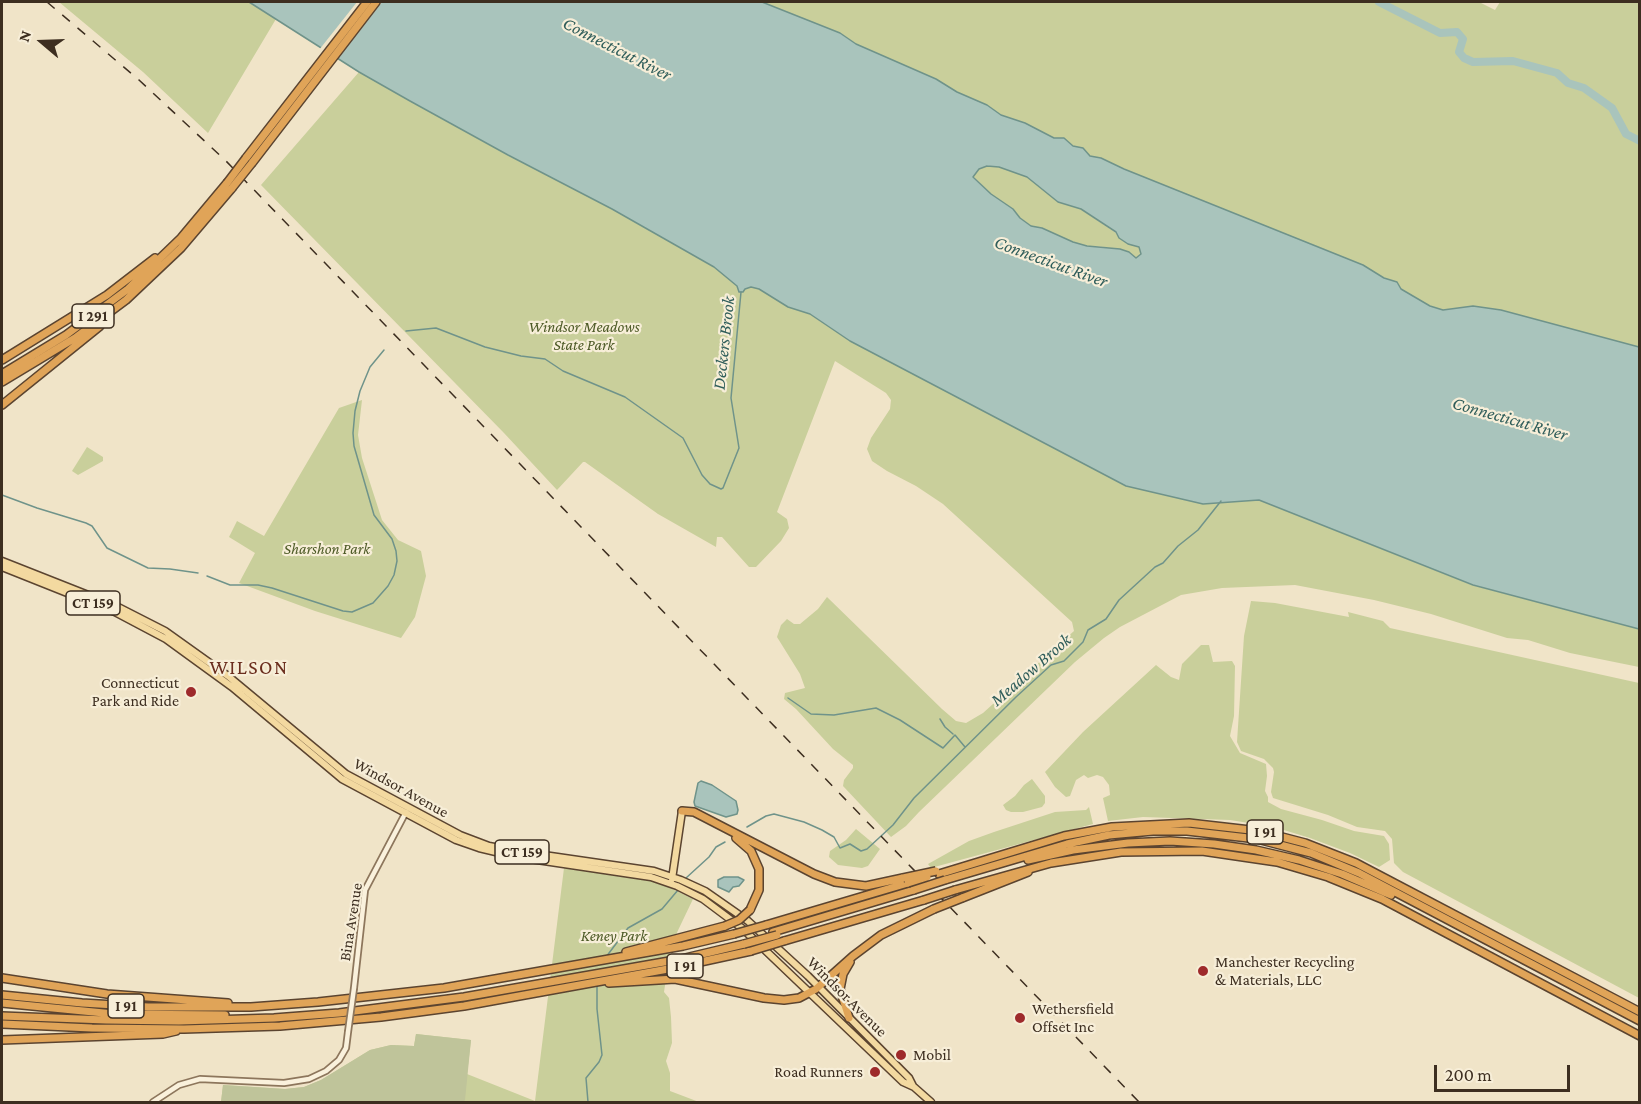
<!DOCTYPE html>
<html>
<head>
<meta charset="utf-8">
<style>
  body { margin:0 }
  #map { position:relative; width:1641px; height:1104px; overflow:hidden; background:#f0e4c8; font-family:"Crimson Pro",serif }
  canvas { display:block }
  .frame { position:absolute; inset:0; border:3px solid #3d2e20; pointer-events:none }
  .north { position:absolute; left:12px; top:12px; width:60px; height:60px; -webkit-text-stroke:4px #f7eed8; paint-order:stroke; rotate:289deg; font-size:16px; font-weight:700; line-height:24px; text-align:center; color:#3d2e20 }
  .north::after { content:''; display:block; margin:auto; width:21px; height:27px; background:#3d2e20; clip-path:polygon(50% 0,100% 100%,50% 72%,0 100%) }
  .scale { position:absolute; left:1434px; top:1065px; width:136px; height:27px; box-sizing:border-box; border:3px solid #3d2e20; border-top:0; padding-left:8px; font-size:18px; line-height:21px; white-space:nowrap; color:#3d2e20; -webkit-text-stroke:4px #f7eed8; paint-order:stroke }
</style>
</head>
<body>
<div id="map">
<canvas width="1641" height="1104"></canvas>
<div class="frame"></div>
<div class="north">N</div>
<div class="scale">200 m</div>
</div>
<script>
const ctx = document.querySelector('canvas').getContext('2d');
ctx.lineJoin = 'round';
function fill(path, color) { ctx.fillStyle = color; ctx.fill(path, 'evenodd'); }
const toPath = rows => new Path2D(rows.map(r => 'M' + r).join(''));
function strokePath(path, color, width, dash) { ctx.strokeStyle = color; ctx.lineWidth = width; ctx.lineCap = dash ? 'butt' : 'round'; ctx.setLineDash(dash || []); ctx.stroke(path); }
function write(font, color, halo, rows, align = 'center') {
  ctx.font = font + ' "Crimson Pro",serif'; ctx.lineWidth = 4.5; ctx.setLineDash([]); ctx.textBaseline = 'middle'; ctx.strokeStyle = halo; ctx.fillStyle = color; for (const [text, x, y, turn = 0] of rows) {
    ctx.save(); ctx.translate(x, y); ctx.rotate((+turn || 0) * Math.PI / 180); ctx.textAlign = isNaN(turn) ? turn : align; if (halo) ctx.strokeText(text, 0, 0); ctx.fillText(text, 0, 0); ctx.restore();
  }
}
const green = toPath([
  [59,2,249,2,276,19,208,133,143,72],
  [762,2,1479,2,1495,10,1500,2,1639,2,1639,347,1501,310,1473,306,1443,310,1430,306,1401,289,1397,282,1384,278,1363,265,1124,169,1101,158,1090,156,1083,148,1073,146,1064,138,1054,138,1025,123,1001,115,987,105,957,92,936,79,856,44,840,33],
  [359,72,484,142,644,226,722,272,738,286,739,292,742,292,745,289,751,287,759,289,788,307,810,314,850,341,1126,486,1203,504,1259,500,1472,585,1639,629,1639,667,1570,653,1528,640,1507,638,1431,614,1374,600,1295,585,1222,588,1181,595,1120,627,1104,638,1075,662,919,812,906,826,891,837,843,786,844,780,853,768,853,765,833,749,796,709,784,699,785,693,805,688,800,674,777,637,781,625,787,619,794,624,800,624,818,609,827,597,942,709,956,721,966,723,983,713,1074,631,1072,622,943,504,916,486,887,471,872,461,867,449,871,438,890,409,891,400,886,393,835,361,777,512,787,519,789,528,781,541,756,567,749,567,722,537,717,537,716,547,658,514,585,462,583,462,557,490,504,433,261,185],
  [987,166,999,167,1027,177,1058,202,1081,209,1116,233,1119,238,1128,244,1139,247,1141,254,1136,258,1129,252,1104,247,1087,246,1073,242,1042,228,1031,226,1020,218,1013,209,991,194,973,176,979,169],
  [362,400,358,435,362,458,382,520,398,540,421,551,426,576,415,617,401,638,315,611,239,583,255,553,229,537,237,521,264,536,339,408],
  [87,447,103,457,103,461,78,475,72,471],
  [1251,601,1275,603,1349,617,1348,612,1383,621,1390,628,1639,683,1639,998,1403,872,1394,863,1392,839,1385,831,1357,827,1328,815,1273,798,1271,792,1274,772,1273,768,1264,759,1241,751,1237,742,1244,636],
  [1201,645,1209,645,1213,662,1232,661,1235,666,1234,716,1230,736,1240,753,1266,764,1267,776,1265,791,1268,797,1268,802,1281,809,1322,820,1354,831,1384,836,1389,844,1390,860,1379,867,1350,853,1310,838,1274,827,1230,820,1143,817,1108,821,1103,798,1110,795,1109,785,1103,777,1097,775,1088,778,1084,775,1076,780,1070,796,1066,797,1055,787,1045,772,1083,732,1156,665,1171,677,1179,680,1182,664],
  [1032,779,1045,796,1045,803,1042,807,1023,812,1011,812,1006,810,1003,805,1015,796,1024,785],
  [1089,807,1093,824,938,866,931,868,928,864,969,841,994,832,1055,812,1086,810],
  [856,829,880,849,868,866,862,868,838,865,829,857,830,851,846,840],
  [564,868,658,882,693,899,671,945,664,992,669,998,671,1017,672,1043,666,1061,670,1073,670,1091,699,1102,221,1102,223,1085,285,1089,304,1087,321,1080,370,1050,391,1045,414,1046,416,1034,471,1040,467,1074,535,1101]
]);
const cemetery = toPath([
  [416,1034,471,1040,465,1100,463,1102,221,1102,223,1085,285,1089,304,1087,321,1080,370,1050,391,1045,414,1046]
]);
const water = toPath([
  [249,2,762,2,840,33,856,44,936,79,957,92,987,105,1001,115,1025,123,1054,138,1064,138,1073,146,1083,148,1090,156,1101,158,1124,169,1363,265,1384,278,1397,282,1401,289,1430,306,1443,310,1473,306,1501,310,1639,347,1639,629,1473,585,1259,500,1203,504,1126,486,850,341,810,314,788,307,759,289,751,287,745,289,743,292,739,292,737,286,714,267,612,209,508,155,410,101,359,72,249,2],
  [987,166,999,167,1027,177,1058,202,1081,209,1116,232,1119,238,1128,244,1139,247,1141,254,1136,258,1129,252,1120,249,1087,246,1073,242,1042,228,1031,226,1020,218,1013,209,991,194,973,177,979,169,987,166],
  [701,781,712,785,736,801,738,810,737,814,726,817,695,806,694,802,698,783,701,781],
  [724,877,738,877,744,880,739,886,733,887,729,892,718,887,718,880,724,877]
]);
const pier = toPath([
  [357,2,382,2,336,61,319,50]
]);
const stream = toPath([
  [406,331,436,328,485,347,521,356,545,359,563,371,625,397,683,438,702,475,710,484,721,489,723,488,739,448,731,398,741,292],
  [2,495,37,508,86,523,92,526,107,548,148,568,170,569,198,573],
  [207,576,230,585,258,585,272,588,343,611,352,612,373,603,388,586,394,575,397,561,396,551,392,539,374,515,354,446,353,433,355,411,360,391,370,367,384,350],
  [788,698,811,714,834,715,876,708,900,720,943,748,955,735,965,747],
  [940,719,945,727,953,734],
  [747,827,766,816,774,814,804,822,822,830,834,837,840,848,850,844,861,851,867,849,893,825,914,798,1016,697,1051,665,1064,661,1083,642,1088,630,1106,619,1119,600,1155,567,1163,563,1178,546,1198,530,1221,501],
  [686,878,709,857,716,847,725,842],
  [606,957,628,928,662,909,678,890],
  [588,1102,586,1078,599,1062,602,1055,597,1009,597,984]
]);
const river = toPath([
  [1379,2,1440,33,1457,32,1463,39,1459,52,1464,58,1473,62,1513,61,1557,73,1568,83,1584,88,1612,108,1626,134,1640,141]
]);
const tertiary = toPath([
  [354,988,365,890,406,812],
  [153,1102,179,1085,200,1079,284,1083,309,1079,326,1071,339,1060,346,1048,348,1032]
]);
const primary = toPath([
  [2,561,116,606,165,631,228,676,346,774,460,835,489,846,516,851,654,871,681,880,705,891,748,921,808,976,909,1078,913,1086],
  [2,567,115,612,166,639,232,687,342,779,456,840,479,848,517,857,651,877,677,886,703,899,743,929,903,1082,914,1087,931,1102],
  [672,879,682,811]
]);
const motorway = toPath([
  [246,158,367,2],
  [252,163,376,2],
  [2,360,107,295,155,258],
  [2,374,66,335,128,289,181,238,227,183],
  [2,382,75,338,126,300,181,248,232,188],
  [2,405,100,326],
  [682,811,694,812,814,874,835,882,866,886,903,878],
  [736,838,751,851,759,869,759,890,750,910],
  [1028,860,1073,850,1128,843,1170,841,1214,844,1256,850,1299,860,1342,874,1391,895],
  [939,874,1064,836,1112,827,1189,823,1259,831,1305,843,1356,863,1640,1012],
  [945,880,1067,844,1109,835,1153,831,1187,831,1257,839,1311,853,1359,873,1640,1021],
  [955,890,1051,863,1121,852,1202,851,1277,862,1328,877,1382,899,1640,1036],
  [962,898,1028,872],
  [766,925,908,883],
  [773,932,914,890],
  [784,941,924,900],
  [626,952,725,926],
  [2,978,107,994,228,1003],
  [609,983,675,979,764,998,784,1000,799,998,816,989,853,956,881,935,934,909],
  [2,995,82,1003,148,1007,251,1007,318,1002,444,988,683,946,734,934],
  [2,1003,114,1014,225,1015],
  [2,1016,106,1020,179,1021,274,1018,339,1013,464,997,681,959,744,944],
  [849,1018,840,989,843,974,850,962],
  [2,1024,92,1028,184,1029,280,1026,381,1017,464,1006,668,969,751,951],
  [2,1040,163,1034,176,1031]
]);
const rail = toPath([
  [47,2,139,80,226,161,1139,1102]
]);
const tertiaryBridge = toPath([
  [348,1032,354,988]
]);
const motorwayBridge = toPath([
  [227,183,246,158],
  [232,188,252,163],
  [903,878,936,871],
  [908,883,927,877],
  [914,890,945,880],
  [924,900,955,890],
  [934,909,962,898],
  [725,926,739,920,750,910],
  [734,934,766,925],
  [744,944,777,935],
  [751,951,784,941]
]);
const markers = [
  [191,692,6,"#9e2a2b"],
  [1203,971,6,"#9e2a2b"],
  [1020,1018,6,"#9e2a2b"],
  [901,1055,6,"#9e2a2b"],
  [875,1072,6,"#9e2a2b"]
];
const shields = [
  [93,316,42],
  [93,603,54],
  [1265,832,36],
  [522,852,54],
  [685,966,36],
  [126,1006,36]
];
const shieldNames = [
  ["I 291",93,316],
  ["CT 159",93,603],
  ["I 91",1265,832],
  ["CT 159",522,852],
  ["I 91",685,966],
  ["I 91",126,1006]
];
const parkNames = [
  ["Windsor Meadows",584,327],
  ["State Park",584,345],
  ["Sharshon Park",327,549],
  ["Keney Park",614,936]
];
const poiNames = [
  ["Connecticut",179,683,"right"],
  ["Park and Ride",179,701,"right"],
  ["Manchester Recycling",1215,962],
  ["& Materials, LLC",1215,980],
  ["Wethersfield",1032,1009],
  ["Offset Inc",1032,1027],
  ["Mobil",913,1055],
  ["Road Runners",863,1072,"right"]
];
const streetNames = [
  ["Windsor Avenue",401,788,29],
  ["Bina Avenue",351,922,-81],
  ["Windsor Avenue",847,997,45]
];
const waterNames = [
  ["Connecticut River",617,49,27],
  ["Connecticut River",1051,262,20],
  ["Deckers Brook",724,343,-84],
  ["Connecticut River",1510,419,16],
  ["Meadow Brook",1031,670,-41]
];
const quarterNames = [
  ["WILSON",249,668]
];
fill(green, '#c9cf9b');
fill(cemetery, '#bfc49a');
fill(water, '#a9c4bc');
strokePath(water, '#6f938a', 1.5);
fill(pier, '#f0e4c8');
strokePath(stream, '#6f938a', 1.5);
strokePath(river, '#a9c4bc', 8);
strokePath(tertiary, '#8d765c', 8);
strokePath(primary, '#5b4430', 9);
strokePath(motorway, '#5b4430', 10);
strokePath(tertiary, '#faf1dc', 4.5);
strokePath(primary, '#f3d9a0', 6);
strokePath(motorway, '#e0a458', 7);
strokePath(rail, '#3d2e20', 1.5, [10, 10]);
strokePath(tertiaryBridge, '#8d765c', 8, []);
strokePath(motorwayBridge, '#5b4430', 10, []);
strokePath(tertiaryBridge, '#faf1dc', 4.5);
strokePath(motorwayBridge, '#e0a458', 7);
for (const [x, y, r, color] of markers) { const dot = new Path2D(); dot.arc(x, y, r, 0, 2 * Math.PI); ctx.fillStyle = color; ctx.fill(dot); strokePath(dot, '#f7eed8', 2); }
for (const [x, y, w] of shields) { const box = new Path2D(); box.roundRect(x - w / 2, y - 12, w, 24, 4.5); ctx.fillStyle = '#f7eed8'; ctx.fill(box); strokePath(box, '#3d2e20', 1.5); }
write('bold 15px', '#3d2e20', null, shieldNames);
write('italic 16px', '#4d5a26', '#f7eed8', parkNames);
write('16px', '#3d2e20', '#f7eed8', poiNames, 'left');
write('16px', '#3d2e20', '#f7eed8', streetNames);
write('italic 18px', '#2f5d5a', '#f7eed8', waterNames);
ctx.letterSpacing = '1.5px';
write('20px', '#6b2e1e', '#f7eed8', quarterNames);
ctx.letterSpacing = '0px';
</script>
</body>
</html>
